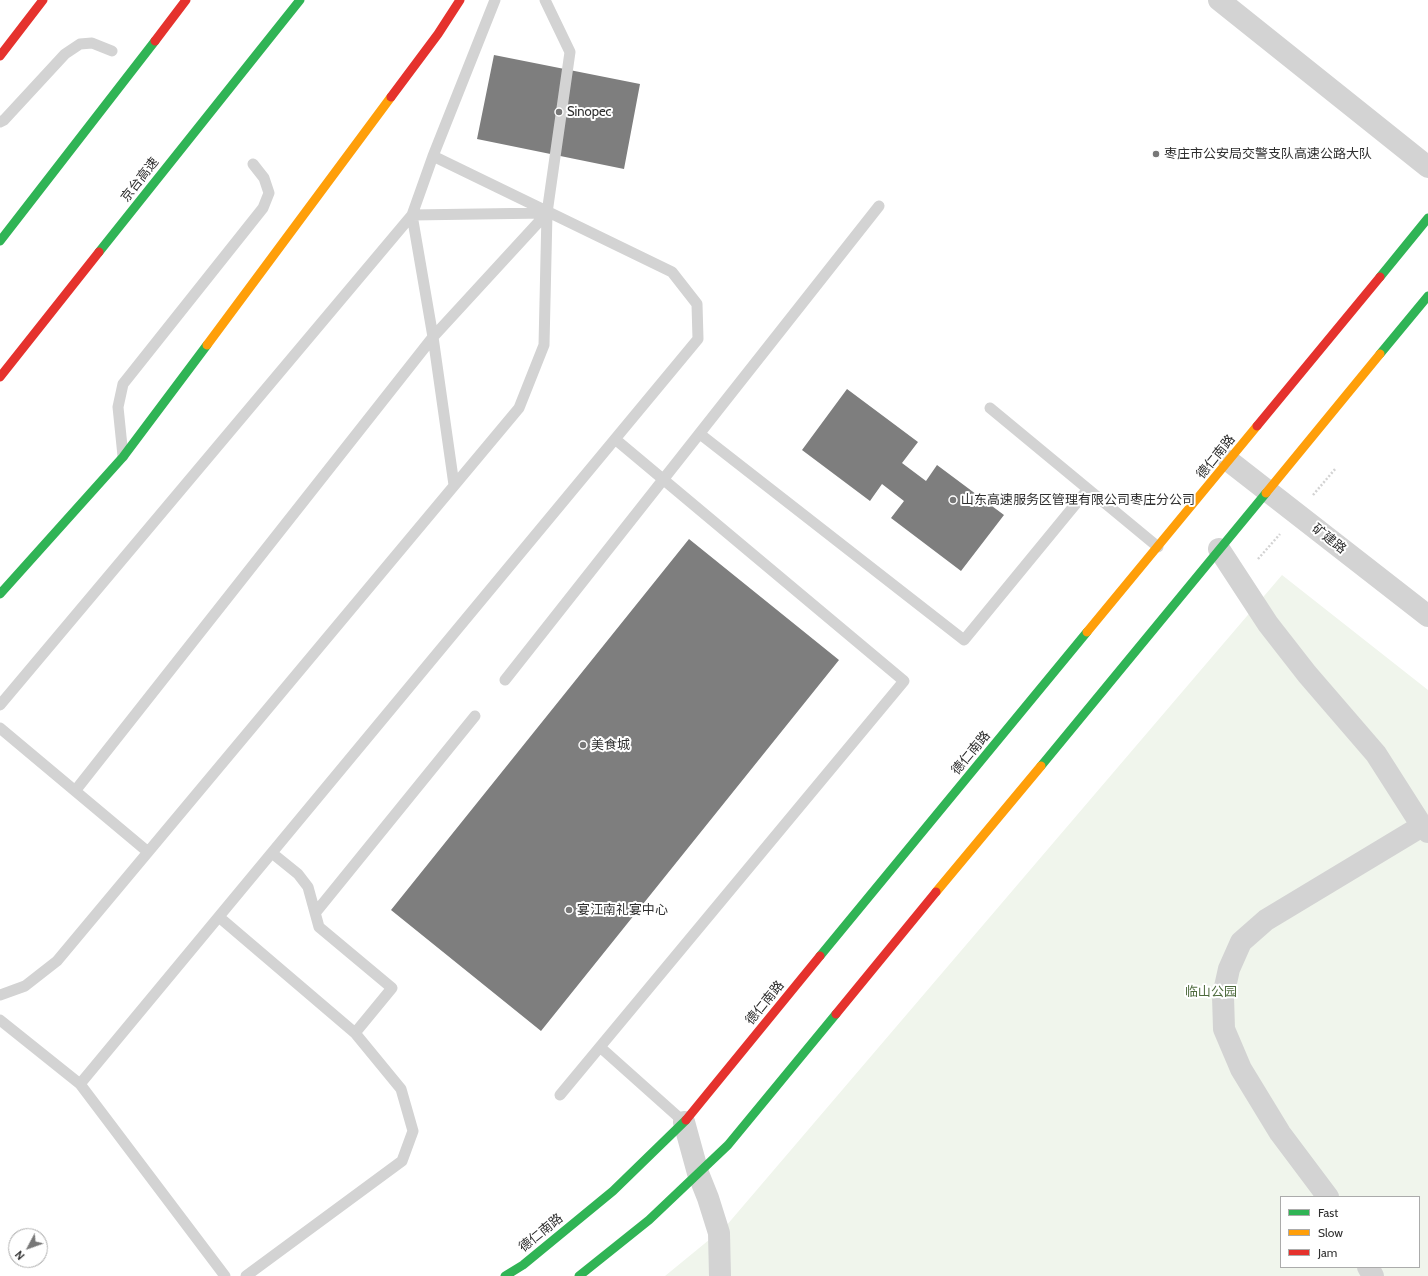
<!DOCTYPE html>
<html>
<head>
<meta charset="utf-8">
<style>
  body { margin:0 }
  #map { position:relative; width:1428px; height:1276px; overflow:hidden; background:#fff; font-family:Cabin,sans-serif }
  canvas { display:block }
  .legend { position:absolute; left:1280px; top:1196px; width:140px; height:72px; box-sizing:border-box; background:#fff; border:1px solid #ababab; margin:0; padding:5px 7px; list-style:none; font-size:12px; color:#2e2e2e }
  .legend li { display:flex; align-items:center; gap:8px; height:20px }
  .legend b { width:20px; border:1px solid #ababab }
  .north { position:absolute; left:8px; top:1228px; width:40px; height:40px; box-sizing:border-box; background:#fff; border:1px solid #ababab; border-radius:50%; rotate:229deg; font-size:11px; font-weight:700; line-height:16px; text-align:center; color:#2e2e2e }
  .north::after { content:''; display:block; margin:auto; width:14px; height:18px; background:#777; clip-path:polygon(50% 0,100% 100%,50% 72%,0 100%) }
</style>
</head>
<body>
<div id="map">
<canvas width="1428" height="1276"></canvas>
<ul class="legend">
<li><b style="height:5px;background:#30b455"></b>Fast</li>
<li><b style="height:5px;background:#ff9f0a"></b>Slow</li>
<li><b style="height:5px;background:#e5322d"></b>Jam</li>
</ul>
<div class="north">N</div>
</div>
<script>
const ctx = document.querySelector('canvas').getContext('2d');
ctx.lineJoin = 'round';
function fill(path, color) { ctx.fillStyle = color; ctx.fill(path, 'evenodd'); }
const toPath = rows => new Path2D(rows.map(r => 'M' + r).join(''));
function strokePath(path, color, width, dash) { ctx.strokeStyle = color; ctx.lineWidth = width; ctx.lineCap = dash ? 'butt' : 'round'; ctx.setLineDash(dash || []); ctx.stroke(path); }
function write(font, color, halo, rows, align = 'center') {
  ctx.font = font + ' Cabin,"Noto Sans SC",sans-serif'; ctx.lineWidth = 4; ctx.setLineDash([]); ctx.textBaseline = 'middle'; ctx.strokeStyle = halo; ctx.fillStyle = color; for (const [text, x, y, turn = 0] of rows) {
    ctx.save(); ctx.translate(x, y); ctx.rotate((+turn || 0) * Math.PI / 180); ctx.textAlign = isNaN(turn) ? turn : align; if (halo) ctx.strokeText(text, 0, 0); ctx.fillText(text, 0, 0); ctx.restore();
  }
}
const green = toPath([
  [1282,575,1428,690,1428,1276,665,1276,726,1226],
  [1281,1197,1419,1197,1419,1267,1281,1267]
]);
const building = toPath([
  [494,55,640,84,624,169,477,139],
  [847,389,918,442,902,463,926,481,937,465,1004,515,961,571,891,518,904,501,882,484,870,501,802,450],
  [689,539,839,660,541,1031,391,910]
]);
const path = toPath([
  [1313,495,1336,468],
  [1258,559,1280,534]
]);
const lane = toPath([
  [0,122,4,120,65,54,80,44,92,43,112,51],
  [990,408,1158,547],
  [700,434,964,640,1088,489],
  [123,456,118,407,123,384,263,208,269,193,264,178,253,164],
  [454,485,433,337,412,215,545,213],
  [505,680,879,206],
  [0,705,412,215,433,156,495,0],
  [0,728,148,852],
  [75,791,433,337,547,213],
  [272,853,298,874,308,887,319,927,392,988,355,1033],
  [316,912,475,716],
  [219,917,355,1033,401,1089,413,1131,402,1161,246,1276],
  [0,995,25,986,57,961,519,408,544,345,547,213,570,52,545,0],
  [0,1020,80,1084,225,1276],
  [600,1047,684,1122],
  [80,1084,698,339,697,304,672,272,433,156],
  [560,1095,904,681,615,439]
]);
const street = toPath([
  [1219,0,1428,167],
  [1229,461,1428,616],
  [1219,549,1268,624,1307,674,1376,754,1422,826,1428,832],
  [684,1122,698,1173,708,1198,719,1233,720,1276],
  [1328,1197,1280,1133,1241,1069,1224,1029,1223,996,1229,969,1241,942,1266,920,1422,826],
  [1368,1267,1373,1276]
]);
const fast = toPath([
  [0,241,155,41],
  [99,252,300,0],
  [1380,277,1428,218],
  [1380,354,1428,296],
  [0,594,123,457,207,345],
  [1041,766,1266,493],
  [820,956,1087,632],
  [505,1276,523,1265,613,1191,686,1120],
  [579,1276,649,1220,728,1145,836,1014]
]);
const slow = toPath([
  [207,345,391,97],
  [1266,493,1380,354],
  [1087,632,1257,426],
  [936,892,1041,766]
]);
const jam = toPath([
  [155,41,186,0],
  [0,56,43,0],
  [391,97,438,34,460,0],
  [0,377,99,252],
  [1257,426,1380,277],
  [836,1014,936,892],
  [686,1120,820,956]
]);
const markers = [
  [559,112,4,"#777"],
  [1156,154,4,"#777"],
  [953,500,4,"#777"],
  [583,745,4,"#777"],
  [569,910,4,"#777"]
];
const poiNames = [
  ["Sinopec",567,112],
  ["枣庄市公安局交警支队高速公路大队",1164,154],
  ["山东高速服务区管理有限公司枣庄分公司",961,500],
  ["美食城",591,745],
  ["宴江南礼宴中心",577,910]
];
const streetNames = [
  ["京台高速",140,180,-52],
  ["德仁南路",1216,457,-51],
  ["矿建路",1329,539,38],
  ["德仁南路",971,753,-50],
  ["德仁南路",765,1003,-51],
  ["德仁南路",541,1233,-39]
];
const parkNames = [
  ["临山公园",1211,992]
];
fill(green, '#f0f5ec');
fill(building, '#7e7e7e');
strokePath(path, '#d3d3d3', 2.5, [2, 2]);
strokePath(lane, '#d3d3d3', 11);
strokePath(street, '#d3d3d3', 22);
strokePath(fast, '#30b455', 9);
strokePath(slow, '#ff9f0a', 9);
strokePath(jam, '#e5322d', 9);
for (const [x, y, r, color] of markers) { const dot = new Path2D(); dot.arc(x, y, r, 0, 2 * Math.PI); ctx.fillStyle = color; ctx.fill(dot); strokePath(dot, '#fff', 1.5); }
write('13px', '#2e2e2e', '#fff', poiNames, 'left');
write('13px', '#2e2e2e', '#fff', streetNames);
write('13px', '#4d6a3c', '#fff', parkNames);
</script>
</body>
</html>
